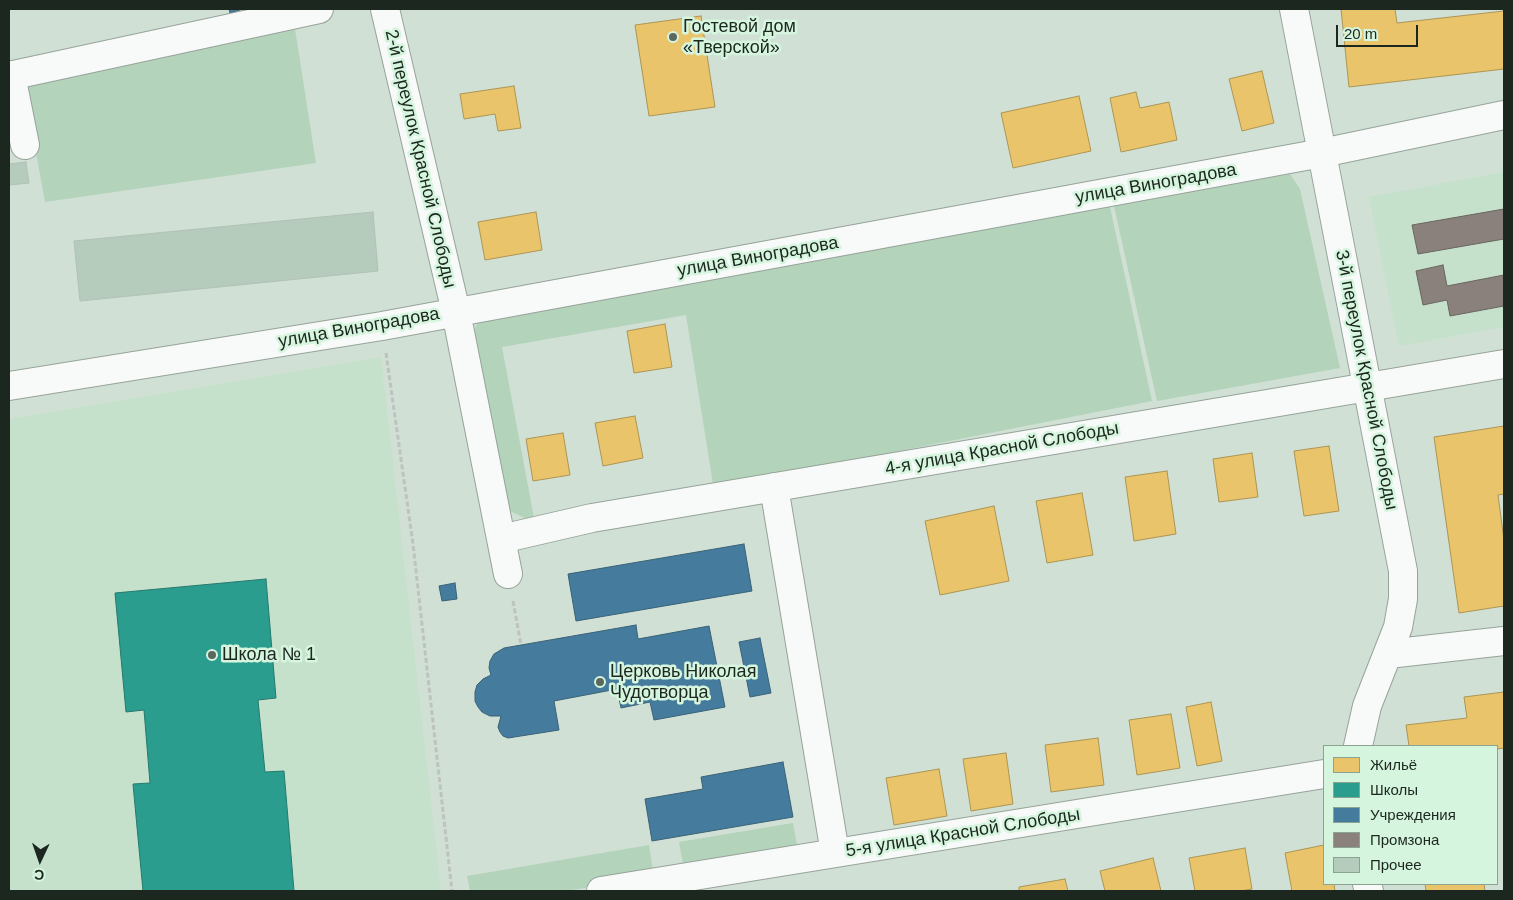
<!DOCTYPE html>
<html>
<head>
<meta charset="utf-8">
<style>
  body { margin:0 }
  #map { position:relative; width:1513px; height:900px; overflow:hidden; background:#d0e0d4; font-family:Helvetica,sans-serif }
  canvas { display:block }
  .frame { position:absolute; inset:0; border:10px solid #1c271f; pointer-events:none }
  .legend { position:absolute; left:1323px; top:745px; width:175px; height:140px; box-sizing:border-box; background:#d6f5de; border:1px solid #8ca392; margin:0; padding:6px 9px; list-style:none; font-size:15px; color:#1c271f }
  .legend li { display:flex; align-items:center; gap:10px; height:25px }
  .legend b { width:25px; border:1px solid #8ca392 }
  .north { position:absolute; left:15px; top:835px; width:50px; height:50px; -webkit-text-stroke:4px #d6f5de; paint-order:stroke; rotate:183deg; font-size:14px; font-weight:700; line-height:20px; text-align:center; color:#1c271f }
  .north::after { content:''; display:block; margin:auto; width:18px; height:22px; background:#1c271f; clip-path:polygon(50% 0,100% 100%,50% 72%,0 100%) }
  .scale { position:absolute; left:1336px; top:25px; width:82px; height:22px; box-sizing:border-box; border:2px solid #1c271f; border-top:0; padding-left:6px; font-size:15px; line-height:18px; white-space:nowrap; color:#1c271f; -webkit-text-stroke:4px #d6f5de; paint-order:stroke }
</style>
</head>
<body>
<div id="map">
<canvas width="1513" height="900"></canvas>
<div class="frame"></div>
<ul class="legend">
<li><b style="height:14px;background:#e9c46a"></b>Жильё</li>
<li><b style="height:14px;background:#2a9d8f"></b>Школы</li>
<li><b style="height:14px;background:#457b9d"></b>Учреждения</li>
<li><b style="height:14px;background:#8a817c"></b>Промзона</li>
<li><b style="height:14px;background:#b5cbbc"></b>Прочее</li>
</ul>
<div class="north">С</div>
<div class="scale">20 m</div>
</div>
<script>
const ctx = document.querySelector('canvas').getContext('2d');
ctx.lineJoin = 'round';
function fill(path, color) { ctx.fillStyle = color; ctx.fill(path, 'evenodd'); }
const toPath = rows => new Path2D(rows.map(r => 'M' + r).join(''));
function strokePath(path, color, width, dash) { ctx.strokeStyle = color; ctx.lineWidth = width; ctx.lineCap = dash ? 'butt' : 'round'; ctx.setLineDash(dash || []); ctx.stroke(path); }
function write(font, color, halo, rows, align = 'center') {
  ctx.font = font + ' Helvetica,sans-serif'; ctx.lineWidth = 5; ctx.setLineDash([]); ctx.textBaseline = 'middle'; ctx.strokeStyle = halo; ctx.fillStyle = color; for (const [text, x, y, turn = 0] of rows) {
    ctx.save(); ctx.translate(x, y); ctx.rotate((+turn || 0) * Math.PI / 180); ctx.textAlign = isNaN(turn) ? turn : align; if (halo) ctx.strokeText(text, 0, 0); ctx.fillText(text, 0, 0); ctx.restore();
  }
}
const built = toPath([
  [1504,172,1504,327,1399,346,1369,197],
  [381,357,441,891,9,891,9,419]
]);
const green = toPath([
  [295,29,316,163,45,202,23,81],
  [1290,174,1300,189,1340,368,1157,401,1114,206],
  [1110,207,1152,401,535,523,502,507,470,352,476,325,486,314],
  [686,315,713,484,534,518,502,347],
  [793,823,798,851,684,870,679,842],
  [649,845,654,877,566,891,470,891,467,876]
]);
const homes = toPath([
  [1341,9,1395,9,1397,23,1504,11,1504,69,1349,87,1341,9],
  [701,16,715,107,649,116,635,25,701,16],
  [1262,71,1274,123,1242,131,1229,79,1262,71],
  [514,86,521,128,498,131,495,114,464,119,460,94,514,86],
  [1136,92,1140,108,1169,102,1177,140,1121,152,1110,98,1136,92],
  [1079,96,1091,151,1013,168,1001,113,1079,96],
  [536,212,542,250,485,260,478,222,536,212],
  [665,324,672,367,634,373,627,331,665,324],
  [635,416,643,458,603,466,595,423,635,416],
  [1504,426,1504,494,1498,495,1504,540,1504,606,1459,613,1434,437,1504,426],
  [563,433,570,475,533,481,526,439,563,433],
  [1329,446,1339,511,1304,516,1294,451,1329,446],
  [1252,453,1258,497,1219,502,1213,459,1252,453],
  [1167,471,1176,534,1134,541,1125,477,1167,471],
  [1082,493,1093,555,1047,563,1036,501,1082,493],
  [994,506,1009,581,940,595,925,521,994,506],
  [1504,692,1504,748,1497,749,1497,746,1409,746,1406,725,1467,718,1464,697,1504,692],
  [1211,702,1222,761,1197,766,1186,707,1211,702],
  [1171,714,1180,768,1137,775,1129,720,1171,714],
  [1098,738,1104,785,1051,792,1045,745,1098,738],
  [1006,753,1013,804,971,811,963,759,1006,753],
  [939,769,947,816,894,825,886,778,939,769],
  [1324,845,1324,884,1334,884,1335,891,1292,891,1285,853,1324,845],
  [1245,848,1252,889,1240,891,1195,891,1189,858,1245,848],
  [1153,858,1161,891,1105,891,1100,871,1153,858],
  [1065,879,1068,891,1019,891,1019,887,1065,879],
  [1425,884,1484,884,1485,891,1426,891,1425,884]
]);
const schools = toPath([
  [266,579,276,698,258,700,265,772,284,771,294,891,143,891,133,784,150,783,144,710,126,712,115,593,266,579]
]);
const public = toPath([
  [229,9,243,9,230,13,229,9],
  [744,544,752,591,576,621,568,574,744,544],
  [455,583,457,599,442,601,439,586,455,583],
  [636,625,638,639,709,626,725,707,654,720,650,702,621,708,617,689,554,701,559,730,508,738,503,736,500,732,498,727,501,716,490,716,482,712,478,707,475,701,475,692,477,685,483,679,491,675,489,668,490,661,494,654,504,648,636,625],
  [760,638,771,693,750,697,739,642,760,638],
  [783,762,793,817,652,841,645,799,703,789,701,777,783,762]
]);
const industry = toPath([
  [1504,209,1504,239,1418,254,1412,225,1504,209],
  [1443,265,1447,286,1504,275,1504,306,1450,316,1447,300,1423,305,1416,271,1443,265]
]);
const building = toPath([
  [26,162,29,183,9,185,9,164,26,162],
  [373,212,378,271,80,301,74,241,373,212]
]);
const path = toPath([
  [386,353,413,544,452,891],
  [513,601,521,645]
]);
const minor = toPath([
  [385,9,456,312,508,574],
  [1294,9,1403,571,1403,599,1398,627,1367,706,1358,746],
  [11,75,25,145],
  [9,76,319,9],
  [9,386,382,326,1322,153,1504,115],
  [774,487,835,853],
  [501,539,592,518,1504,364],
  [1388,654,1504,641],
  [1367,884,1369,891],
  [601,891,1324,774]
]);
const markers = [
  [673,37,5,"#5b685e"],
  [212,655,5,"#5b685e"],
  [600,682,5,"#5b685e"]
];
const poiNames = [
  ["Гостевой дом",683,27],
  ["«Тверской»",683,48],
  ["Школа № 1",222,655],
  ["Церковь Николая",610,672],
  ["Чудотворца",610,693]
];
const streetNames = [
  ["2-й переулок Красной Слободы",420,159,77],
  ["улица Виноградова",1156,184,-10],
  ["улица Виноградова",758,257,-10],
  ["улица Виноградова",359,328,-10],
  ["3-й переулок Красной Слободы",1366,380,79],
  ["4-я улица Красной Слободы",1002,449,-10],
  ["5-я улица Красной Слободы",963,833,-9]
];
fill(built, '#c5e1cc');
fill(green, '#b3d3bb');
fill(homes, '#e9c46a');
strokePath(homes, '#ac9554', 1);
fill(schools, '#2a9d8f');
strokePath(schools, '#267a6d', 1);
fill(public, '#457b9d');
strokePath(public, '#396277', 1);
fill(industry, '#8a817c');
strokePath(industry, '#696660', 1);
fill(building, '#b5cbbc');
strokePath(building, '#b2c0b6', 1);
strokePath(minor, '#97a39a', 30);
strokePath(path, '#bec3c0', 3, [5, 2.5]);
strokePath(minor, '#f8faf9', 28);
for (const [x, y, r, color] of markers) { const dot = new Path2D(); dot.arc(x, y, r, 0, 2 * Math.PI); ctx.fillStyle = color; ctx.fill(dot); strokePath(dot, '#d6f5de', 2); }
write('18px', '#1c271f', '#d6f5de', poiNames, 'left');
write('18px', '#1c271f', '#d6f5de', streetNames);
</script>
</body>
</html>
